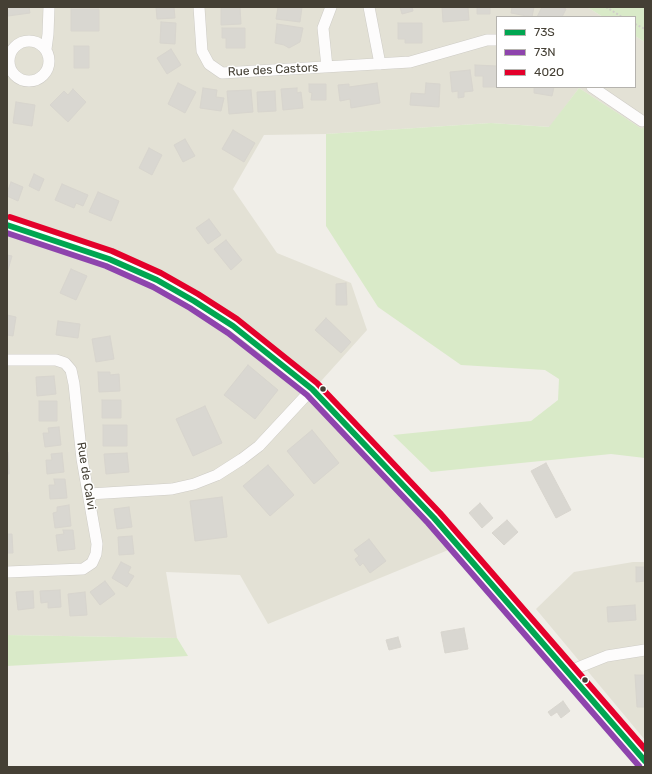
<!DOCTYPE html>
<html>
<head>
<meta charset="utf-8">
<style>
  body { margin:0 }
  #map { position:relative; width:652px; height:774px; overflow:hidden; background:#f0eee8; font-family:Rubik,sans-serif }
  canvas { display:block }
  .frame { position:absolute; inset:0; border:8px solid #454035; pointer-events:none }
  .legend { position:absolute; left:496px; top:16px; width:140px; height:72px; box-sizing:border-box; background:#fff; border:1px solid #b5b3ae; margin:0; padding:5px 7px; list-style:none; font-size:12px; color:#454035 }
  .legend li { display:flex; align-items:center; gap:8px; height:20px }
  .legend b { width:20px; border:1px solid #b5b3ae }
</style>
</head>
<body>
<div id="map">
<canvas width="652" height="774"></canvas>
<div class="frame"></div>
<ul class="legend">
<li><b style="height:5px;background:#00a651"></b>73S</li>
<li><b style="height:5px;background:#8e44ad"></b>73N</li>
<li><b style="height:5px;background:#e4002b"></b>402O</li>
</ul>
</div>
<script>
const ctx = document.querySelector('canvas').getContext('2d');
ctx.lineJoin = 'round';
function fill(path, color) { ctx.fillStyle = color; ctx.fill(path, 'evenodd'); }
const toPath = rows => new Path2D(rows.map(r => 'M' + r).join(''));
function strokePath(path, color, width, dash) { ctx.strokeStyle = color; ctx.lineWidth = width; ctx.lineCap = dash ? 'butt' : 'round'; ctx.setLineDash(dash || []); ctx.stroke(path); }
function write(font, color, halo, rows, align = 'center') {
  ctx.font = font + ' Rubik,sans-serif'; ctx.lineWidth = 3; ctx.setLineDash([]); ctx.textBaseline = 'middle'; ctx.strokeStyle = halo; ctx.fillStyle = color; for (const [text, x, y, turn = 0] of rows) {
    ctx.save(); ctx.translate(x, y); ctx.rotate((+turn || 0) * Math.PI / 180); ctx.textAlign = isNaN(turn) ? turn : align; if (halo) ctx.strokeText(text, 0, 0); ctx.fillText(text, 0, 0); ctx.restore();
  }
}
const residential = toPath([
  [7,7,587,7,603,17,497,17,497,87,635,87,635,36,645,42,645,126,643,130,579,88,550,127,491,123,326,134,264,135,233,189,277,253,351,283,367,330,313,390,458,546,268,624,240,575,166,572,177,638,7,635],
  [633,562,645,562,645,740,536,609,574,572]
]);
const green = toPath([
  [587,7,645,7,645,42,635,36,635,17,603,17],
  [579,88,642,129,645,126,645,458,611,454,431,472,393,435,531,421,558,400,559,379,545,370,461,365,378,307,326,226,326,134,491,123,549,127],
  [7,635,177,638,188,656,7,666]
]);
const building = toPath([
  [7,7,29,7,30,13,8,16,7,7],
  [156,7,174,7,175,18,157,19,156,7],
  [221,7,240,7,241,24,221,25,221,7],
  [278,7,302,7,300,22,276,19,278,7],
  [400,7,412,7,413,11,402,14,400,7],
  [442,7,468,7,469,20,443,22,442,7],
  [477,7,490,7,490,14,477,14,477,7],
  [512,7,534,7,532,17,511,13,512,7],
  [542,7,562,7,566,9,562,17,537,17,542,7],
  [71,9,99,9,99,31,71,31,71,9],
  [161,22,176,23,175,44,160,43,161,22],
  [398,23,422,23,422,43,405,43,405,39,398,39,398,23],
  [277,24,303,28,300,42,289,48,284,45,275,43,277,24],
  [222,28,245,28,245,48,226,48,226,38,222,38,222,28],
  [74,46,89,46,89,68,74,68,74,46],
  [171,49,181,65,167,74,157,58,171,49],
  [475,65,497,66,497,87,483,87,483,76,475,76,475,65],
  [470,70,473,91,464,92,464,97,458,98,458,91,452,92,450,72,470,70],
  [178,83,196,92,185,113,168,104,178,83],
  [377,83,380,103,351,108,350,99,340,101,338,85,349,84,349,87,377,83],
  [426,83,440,84,439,107,410,105,411,93,425,94,426,83],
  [309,84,326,84,326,100,311,100,312,93,309,92,309,84],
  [534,87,554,87,552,96,534,93,534,87],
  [203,88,217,90,216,97,224,98,221,111,200,108,203,88],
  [297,88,297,93,301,92,303,108,283,110,281,89,297,88],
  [73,89,86,102,68,122,50,105,64,91,68,95,73,89],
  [251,90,253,112,229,114,227,91,251,90],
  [275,91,276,111,258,112,257,92,275,91],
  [16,102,35,105,32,126,13,123,16,102],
  [233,130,255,143,244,162,222,149,233,130],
  [185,139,195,156,183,162,174,145,185,139],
  [149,148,162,155,152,175,139,168,149,148],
  [34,174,44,179,39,191,29,186,34,174],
  [11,182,23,187,18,201,7,196,7,193,11,182],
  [62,184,88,195,83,206,76,203,74,208,55,200,62,184],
  [98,192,119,201,111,221,89,212,98,192],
  [209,219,221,235,208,244,196,228,209,219],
  [226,240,242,260,231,270,214,249,226,240],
  [7,255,12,256,7,273,7,255],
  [71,269,87,276,76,300,60,293,71,269],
  [346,283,347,305,336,305,336,284,346,283],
  [7,315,16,317,13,336,7,335,7,315],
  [326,318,351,342,341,353,315,330,326,318],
  [58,321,80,324,78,338,56,335,58,321],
  [110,336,114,359,96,362,92,339,110,336],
  [248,365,278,390,255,419,224,395,248,365],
  [98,372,110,372,110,375,119,374,120,391,99,392,98,372],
  [54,376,56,394,37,396,36,377,54,376],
  [102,400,121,400,121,418,102,418,102,400],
  [39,401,57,401,57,421,39,421,39,401],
  [205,406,222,443,193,456,176,419,205,406],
  [103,425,127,425,127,446,103,446,103,425],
  [59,427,61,445,45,447,43,433,49,433,48,428,59,427],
  [312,430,339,463,314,484,287,451,312,430],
  [7,452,8,452,9,474,7,474,7,452],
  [62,453,64,472,47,474,46,460,52,460,51,454,62,453],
  [127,453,129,472,106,474,104,454,127,453],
  [546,463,571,510,556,518,531,471,546,463],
  [268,465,294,495,270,516,243,486,268,465],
  [54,479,65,479,67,498,50,499,49,485,55,485,54,479],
  [222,497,227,537,195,541,190,501,222,497],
  [480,503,493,518,482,528,469,513,480,503],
  [69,505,71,526,55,528,53,513,57,512,57,507,69,505],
  [129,507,132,527,117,529,114,509,129,507],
  [507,520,518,532,504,545,492,533,507,520],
  [63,530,73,530,75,549,58,551,56,535,64,534,63,530],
  [7,534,12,534,13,553,7,553,7,534],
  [132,536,134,554,119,555,118,537,132,536],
  [369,539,386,561,370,573,363,563,360,566,355,559,359,556,354,550,369,539],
  [121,562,131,567,128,573,134,576,127,587,112,578,121,562],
  [636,567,645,567,645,581,636,582,636,567],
  [105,581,115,594,100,605,90,592,105,581],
  [60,590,61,607,48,608,48,602,41,603,40,591,60,590],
  [33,591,34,608,18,610,16,592,33,591],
  [85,592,87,615,70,616,68,594,85,592],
  [635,605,636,620,608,622,607,607,635,605],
  [464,628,468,649,445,653,441,632,464,628],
  [398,637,401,647,389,650,386,640,398,637],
  [635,675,645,675,645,707,637,707,635,675],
  [563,701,570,711,561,718,557,712,551,716,548,712,563,701]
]);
const path = toPath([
  [606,7,622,17],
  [635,24,645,29]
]);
const minor = toPath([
  [199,7,202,51,209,64,222,73,410,62,487,40,497,40],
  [369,7,380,64],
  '9 61a20 20 0 1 1 40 0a20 20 0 1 1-40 0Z',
  [46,49,48,34,49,7],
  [327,67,323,28,331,7],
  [592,87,642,121],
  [7,225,109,259,157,280,194,301,233,326,268,353,312,389,434,518,645,761],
  [7,360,56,360,65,363,71,370,74,384,82,459,97,544,96,554,92,563,83,569,7,572],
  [89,494,172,489,194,484,217,475,242,459,259,446,312,389],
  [567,672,607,656,645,650]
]);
const bus1 = toPath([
  [7,225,109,259,157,280,194,301,233,326,312,389,434,518,645,761]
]);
const bus2 = toPath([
  [7,233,106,266,153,287,190,308,228,333,307,395,428,523,639,766]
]);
const bus3 = toPath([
  [10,217,112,251,161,273,198,294,237,319,317,383,440,513,645,749]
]);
const markers = [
  [323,389,3.5,"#454035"],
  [585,680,3.5,"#454035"]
];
const streetNames = [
  ["Rue des Castors",273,70,-3],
  ["Rue de Calvi",86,476,81]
];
fill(residential, '#e3e1d5');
fill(green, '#d9eac8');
fill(building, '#d9d7d1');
strokePath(building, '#d8d5ce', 1);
strokePath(minor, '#ceccc6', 12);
strokePath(path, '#d1ceca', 2, [2, 2]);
strokePath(minor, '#fdfcfc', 11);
strokePath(bus1, '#00a651', 6);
strokePath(bus2, '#8e44ad', 6);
strokePath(bus3, '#e4002b', 6);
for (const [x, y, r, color] of markers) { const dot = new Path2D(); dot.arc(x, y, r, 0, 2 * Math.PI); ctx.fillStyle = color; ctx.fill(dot); strokePath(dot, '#fff', 1.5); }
write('12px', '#454035', '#fff', streetNames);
</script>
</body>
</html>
